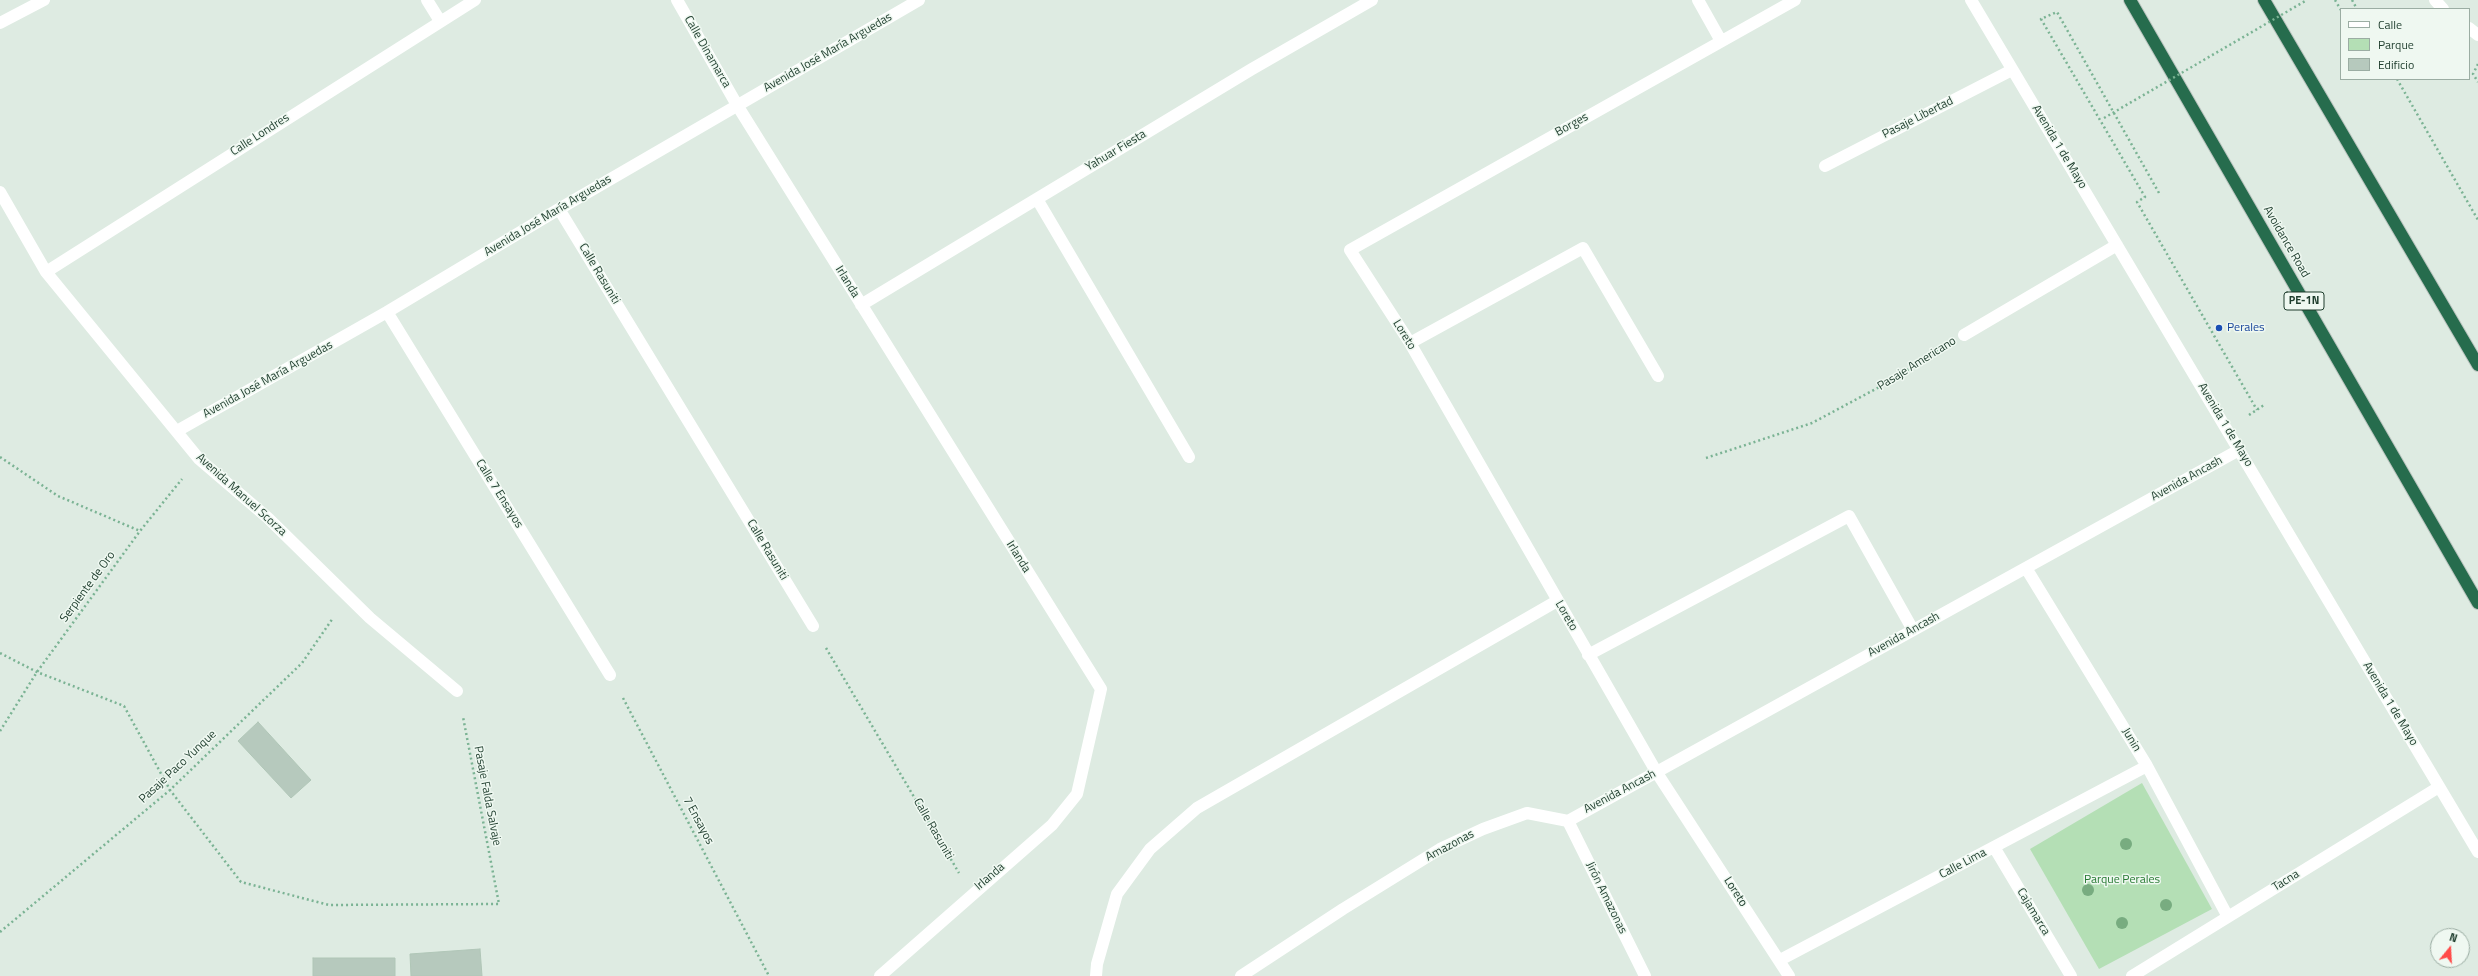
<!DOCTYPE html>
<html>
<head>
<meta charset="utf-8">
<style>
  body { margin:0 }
  #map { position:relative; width:2478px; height:976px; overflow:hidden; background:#deebe2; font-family:"Titillium Web",sans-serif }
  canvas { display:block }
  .legend { position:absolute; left:2340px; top:8px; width:130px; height:72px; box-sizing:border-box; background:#eff8f1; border:1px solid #9bada3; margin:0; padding:5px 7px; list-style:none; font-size:12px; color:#1e3d2d }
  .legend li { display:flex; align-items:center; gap:8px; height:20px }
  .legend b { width:20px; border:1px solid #9bada3 }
  .north { position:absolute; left:2430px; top:928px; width:40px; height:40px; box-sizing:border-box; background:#eff8f1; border:1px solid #9bada3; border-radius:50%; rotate:18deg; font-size:11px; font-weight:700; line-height:16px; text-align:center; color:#1e3d2d }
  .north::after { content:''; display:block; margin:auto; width:14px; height:18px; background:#ff4a48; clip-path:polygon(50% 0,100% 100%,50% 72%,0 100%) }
</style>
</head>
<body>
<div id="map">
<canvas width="2478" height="976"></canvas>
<ul class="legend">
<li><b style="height:5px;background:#fff"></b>Calle</li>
<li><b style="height:11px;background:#b4dfb5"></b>Parque</li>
<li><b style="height:11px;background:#b6c9bd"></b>Edificio</li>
</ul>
<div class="north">N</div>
</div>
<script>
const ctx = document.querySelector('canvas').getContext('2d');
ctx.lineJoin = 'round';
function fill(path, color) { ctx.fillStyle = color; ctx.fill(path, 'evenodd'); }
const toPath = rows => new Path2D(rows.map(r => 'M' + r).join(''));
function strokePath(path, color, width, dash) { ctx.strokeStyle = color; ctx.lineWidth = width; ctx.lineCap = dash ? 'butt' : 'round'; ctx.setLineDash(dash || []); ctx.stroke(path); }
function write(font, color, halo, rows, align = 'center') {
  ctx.font = font + ' "Titillium Web",sans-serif'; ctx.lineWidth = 3; ctx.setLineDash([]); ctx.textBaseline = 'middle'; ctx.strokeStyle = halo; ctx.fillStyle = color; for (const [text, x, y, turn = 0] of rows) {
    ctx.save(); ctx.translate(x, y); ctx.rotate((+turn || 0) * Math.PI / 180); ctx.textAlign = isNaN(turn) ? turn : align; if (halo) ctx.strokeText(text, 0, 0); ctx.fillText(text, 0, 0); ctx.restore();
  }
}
const green = toPath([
  [2142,783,2212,909,2099,969,2030,849]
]);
const building = toPath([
  [258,722,311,780,291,798,238,741,258,722],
  [480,949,482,976,411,976,410,954,480,949],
  [313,958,395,958,395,976,313,976,313,958]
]);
const path = toPath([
  [2335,0,2341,10],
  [2352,0,2357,9],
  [2478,64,2473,74,2478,82],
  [2397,79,2478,220],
  [2159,193,2057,12,2041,19,2145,197,2137,202,2257,410],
  [2249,415,2264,405],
  [0,457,58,496,140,531],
  [1706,458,1812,423,1885,384,1941,349],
  [826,648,959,873],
  [0,653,37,672,124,706,170,790,241,882,329,905,499,904,463,717],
  [623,698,769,976],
  [0,731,37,672,140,531,182,479],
  [0,932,170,790,302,663,333,618]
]);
const minor = toPath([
  [427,0,440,21],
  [677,0,737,105,1101,689,1077,794,1052,825,880,976],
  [1698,0,1721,41],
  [1971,0,2478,852],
  [2435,0,2443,9],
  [0,23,44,0],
  [2469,28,2478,35],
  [1825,166,2012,70],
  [0,192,46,272,199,459,268,518,370,618,457,691],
  [1037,199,1189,457],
  [559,209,813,626],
  [46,272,475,0],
  [861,305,1252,69,1372,0],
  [387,312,610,675],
  [1964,335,2117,245],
  [1410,343,1583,248,1658,376],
  [177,431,387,312,559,209,919,0],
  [2026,568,2147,766,2228,917],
  [1588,655,1849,516,1913,630],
  [1568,821,2239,450],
  [1568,821,1645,976],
  [1994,847,2071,976],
  [1780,960,2147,766],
  [1096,976,1097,964,1117,894,1150,849,1197,808,1557,601],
  [1241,976,1343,909,1440,849,1483,829,1527,813,1568,821],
  [1789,976,1657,773,1410,343,1350,250,1795,0],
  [2132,976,2439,787]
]);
const highway = toPath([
  [2130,0,2478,603],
  [2264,0,2478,365]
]);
const pathBridge = toPath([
  [2104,118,2307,0]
]);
const trees = [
  [2126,844],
  [2088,890],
  [2166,905],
  [2122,923]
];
const markers = [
  [2219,328,4,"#1a4fb4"]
];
const shields = [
  [2304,301,40]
];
const shieldNames = [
  ["PE-1N",2304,301]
];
const streetNames = [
  ["Calle Dinamarca",707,52,60],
  ["Avenida José María Arguedas",828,53,-30],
  ["Pasaje Libertad",1918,118,-27],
  ["Borges",1572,125,-29],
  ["Calle Londres",260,135,-33],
  ["Avenida 1 de Mayo",2059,147,59],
  ["Yahuar Fiesta",1116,151,-31],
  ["Avenida José María Arguedas",548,216,-31],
  ["Avoidance Road",2286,242,60],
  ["Calle Rasuniti",599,274,59],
  ["Irlanda",847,282,58],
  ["Loreto",1404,335,58],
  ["Pasaje Americano",1917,364,-32],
  ["Avenida José María Arguedas",268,380,-29],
  ["Avenida 1 de Mayo",2225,425,59],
  ["Avenida Ancash",2187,479,-29],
  ["Calle 7 Ensayos",499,494,58],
  ["Avenida Manuel Scorza",241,495,42],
  ["Calle Rasuniti",767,550,59],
  ["Irlanda",1018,557,58],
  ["Serpiente de Oro",88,587,-54],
  ["Loreto",1566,616,60],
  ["Avenida Ancash",1904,635,-29],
  ["Avenida 1 de Mayo",2390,704,59],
  ["Junin",2131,740,59],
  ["Pasaje Paco Yunque",178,767,-43],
  ["Avenida Ancash",1620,792,-28],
  ["Pasaje Falda Salvaje",487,796,79],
  ["7 Ensayos",698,821,62],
  ["Calle Rasuniti",933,829,60],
  ["Amazonas",1450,846,-28],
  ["Calle Lima",1963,864,-28],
  ["Irlanda",990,877,-41],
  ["Tacna",2286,881,-32],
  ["Loreto",1735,892,57],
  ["Jirón Amazonas",1606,898,64],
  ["Cajamarca",2033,912,59]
];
const transitNames = [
  ["Perales",2227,328]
];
const parkNames = [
  ["Parque Perales",2122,880]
];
fill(green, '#b4dfb5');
fill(building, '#b6c9bd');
strokePath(building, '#b0c6b7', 1);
strokePath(highway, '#bcc5c0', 14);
strokePath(path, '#7bb394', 2.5, [2, 3]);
strokePath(minor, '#fff', 12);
strokePath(highway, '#266c4d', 12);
strokePath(pathBridge, '#7bb394', 2.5, [2, 3]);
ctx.fillStyle = '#78ac80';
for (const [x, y] of trees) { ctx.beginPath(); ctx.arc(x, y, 6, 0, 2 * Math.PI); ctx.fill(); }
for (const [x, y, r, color] of markers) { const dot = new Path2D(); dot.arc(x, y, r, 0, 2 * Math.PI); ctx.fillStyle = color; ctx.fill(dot); strokePath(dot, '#eff8f1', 1.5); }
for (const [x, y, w] of shields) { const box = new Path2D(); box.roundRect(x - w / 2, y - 9, w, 18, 3); ctx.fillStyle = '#eff8f1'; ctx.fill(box); strokePath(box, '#1e3d2d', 1); }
write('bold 11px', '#1e3d2d', null, shieldNames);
write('12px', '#1e3d2d', '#eff8f1', streetNames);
write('12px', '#164399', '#eff8f1', transitNames, 'left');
write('12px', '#247830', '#eff8f1', parkNames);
</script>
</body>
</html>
